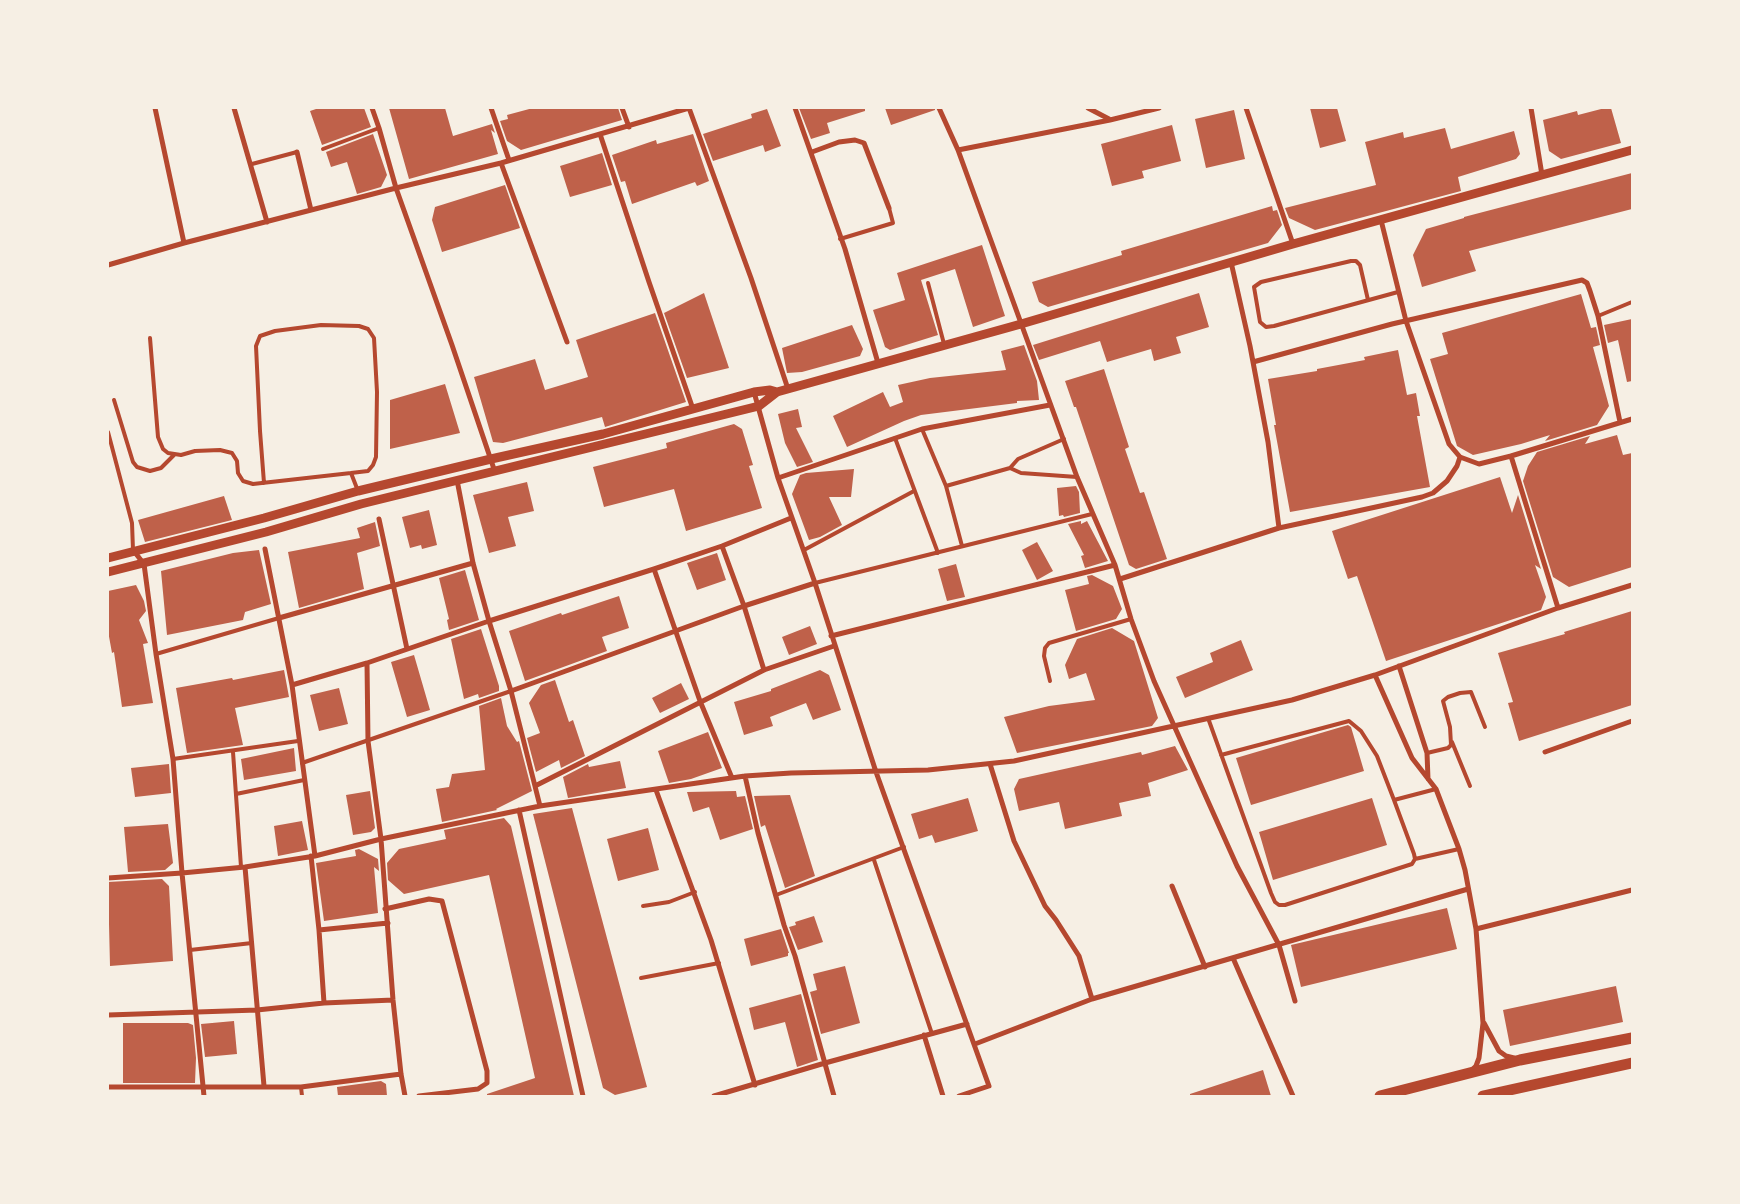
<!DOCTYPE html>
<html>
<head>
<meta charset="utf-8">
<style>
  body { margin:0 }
  #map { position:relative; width:1740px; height:1204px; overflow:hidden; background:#f6efe4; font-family:"Open Sans",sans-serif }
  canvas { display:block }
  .frame { position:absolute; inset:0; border:109px solid #f6efe4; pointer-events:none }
</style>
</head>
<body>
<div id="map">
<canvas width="1740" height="1204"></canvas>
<div class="frame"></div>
</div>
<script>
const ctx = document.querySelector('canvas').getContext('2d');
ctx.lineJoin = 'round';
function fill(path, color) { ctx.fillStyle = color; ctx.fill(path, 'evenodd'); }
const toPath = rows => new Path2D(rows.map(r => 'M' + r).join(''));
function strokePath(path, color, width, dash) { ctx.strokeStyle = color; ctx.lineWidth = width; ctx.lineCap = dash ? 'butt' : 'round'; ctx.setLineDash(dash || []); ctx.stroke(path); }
const building = toPath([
  [319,108,364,108,371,127,322,145,310,111],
  [389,108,445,108,453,136,492,124,495,133,491,130,498,154,409,179],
  [533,108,618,108,622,120,521,150,507,141,500,121,508,119,507,115],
  [799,108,865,108,865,111,827,123,830,133,811,139],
  [885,108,935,108,935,110,891,125],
  [1310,108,1337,108,1346,141,1320,148],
  [1605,108,1611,108,1621,143,1561,159,1549,151,1543,120,1577,111,1578,115],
  [767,109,781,146,765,152,763,145,713,161,703,134,752,118,751,114],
  [1234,110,1245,159,1206,168,1195,119],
  [1172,125,1181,161,1142,171,1144,178,1112,186,1101,144],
  [1445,128,1451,149,1514,131,1520,154,1516,159,1458,177,1461,191,1315,230,1289,218,1285,208,1376,185,1365,142,1403,132,1404,138],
  [373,134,387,175,381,187,357,194,347,162,331,167,326,152],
  [693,134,709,181,697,186,695,182,632,204,625,181,621,182,612,155,656,140,657,144],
  [602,153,612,185,570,197,560,166],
  [1632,173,1632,209,1469,251,1476,271,1422,287,1413,255,1426,229,1464,218,1464,217],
  [505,185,520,228,442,252,432,220,435,207],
  [1272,206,1273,211,1277,210,1282,225,1268,243,1048,307,1039,302,1032,282,1122,255,1121,251],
  [982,245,1005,316,973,327,955,269,921,280,938,335,890,350,885,347,873,310,905,300,897,273],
  [704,293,729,368,687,378,664,313],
  [1199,293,1209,327,1176,337,1181,353,1154,361,1151,349,1107,362,1100,341,1039,360,1033,345],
  [1581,294,1591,328,1596,327,1600,345,1593,347,1609,406,1597,425,1545,441,1550,435,1521,444,1473,455,1457,446,1430,359,1448,354,1442,333],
  [655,313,686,402,605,427,602,417,503,443,493,442,474,377,535,359,545,390,588,377,576,340],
  [1632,319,1632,381,1627,382,1618,340,1608,343,1604,325],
  [852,325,863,349,860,356,802,372,787,373,782,348],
  [1024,345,1037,381,1039,400,1017,401,1017,403,921,415,904,421,847,447,833,416,883,392,890,407,903,402,898,385,930,378,1006,370,1001,351],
  [1398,350,1407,395,1416,393,1420,416,1417,416,1430,487,1290,512,1274,425,1276,425,1268,379,1317,371,1317,369,1365,360,1364,357],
  [1104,369,1129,447,1125,449,1140,493,1144,492,1167,559,1136,569,1129,565,1076,407,1074,407,1065,381],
  [445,384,460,433,390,449,390,400],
  [798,409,802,427,796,428,813,462,797,467,785,443,778,414],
  [734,424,742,429,753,465,749,466,762,508,686,531,674,489,604,507,593,467,667,448,666,443],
  [1617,435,1623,455,1632,453,1632,567,1569,587,1553,577,1523,481,1528,466,1537,452,1590,436,1585,444],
  [854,469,851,497,829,497,842,525,820,537,809,540,792,494,800,475,806,473],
  [1500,477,1512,513,1518,495,1541,569,1535,565,1546,597,1541,610,1386,661,1357,576,1348,579,1332,531],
  [527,482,534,511,508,517,516,546,489,553,473,495],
  [1076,486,1079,492,1080,513,1064,517,1063,515,1059,516,1057,488],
  [224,496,232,520,145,542,138,520],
  [429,510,437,545,422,549,421,545,410,548,402,517],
  [1081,521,1081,524,1087,521,1108,561,1085,568,1081,556,1084,555,1068,524],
  [375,522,380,546,357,553,364,589,299,608,288,552,360,538,357,528],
  [1037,542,1053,571,1037,580,1022,550],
  [259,550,271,604,245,612,243,620,167,635,161,571,233,553],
  [717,553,726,580,697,590,687,563],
  [956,564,965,597,947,601,938,569],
  [465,570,479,620,449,630,447,620,449,619,439,578],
  [1092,575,1113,586,1122,609,1116,619,1076,631,1065,590,1089,584,1087,576],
  [136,585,144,601,146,611,139,620,148,643,143,644,153,703,122,707,114,652,112,653,108,631,108,591],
  [619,596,629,628,602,637,607,651,525,681,509,631,561,613,562,615],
  [1632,611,1632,705,1519,741,1508,703,1513,702,1498,653,1565,634,1564,632],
  [810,626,817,644,789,655,782,637],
  [1112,628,1134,641,1158,718,1152,726,1017,753,1004,717,1049,706,1095,700,1086,673,1069,679,1065,665,1077,639],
  [481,629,499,686,499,691,479,698,478,694,464,699,451,639],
  [1241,640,1253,670,1185,698,1176,677,1213,662,1210,653],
  [414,655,430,710,407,717,391,662],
  [284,670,289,697,235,708,243,745,187,753,176,688,232,678,233,680],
  [820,670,829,675,841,710,813,720,806,703,770,717,773,726,744,735,734,702,771,691,771,689],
  [555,680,569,722,573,720,585,756,561,768,559,760,536,772,527,738,540,733,529,703,541,685],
  [681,683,689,699,660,713,652,698],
  [339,688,348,724,319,731,310,695],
  [501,698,507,726,517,742,519,741,532,791,496,809,497,810,442,822,436,789,449,787,452,774,485,770,479,706],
  [1348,725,1351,727,1364,771,1251,805,1236,758],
  [708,732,722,768,691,779,669,783,658,751],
  [1175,746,1188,770,1148,783,1151,796,1119,803,1122,816,1065,829,1059,802,1019,811,1014,789,1019,779,1141,752,1142,755],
  [294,748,296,771,244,780,241,759],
  [620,761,626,788,568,798,563,777,588,764,589,767],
  [169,764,171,793,135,797,131,768],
  [370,791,375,828,371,832,353,835,346,795],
  [736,791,737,797,745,796,753,829,720,840,709,807,693,812,687,792],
  [790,795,815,876,785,888,765,825,761,827,754,796],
  [968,798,978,831,935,843,932,835,919,839,911,814],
  [1372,798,1387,845,1273,880,1259,832],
  [572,808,647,1087,615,1095,603,1088,533,814],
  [504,818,511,826,574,1096,487,1096,487,1094,535,1078,489,875,404,894,388,880,387,863,399,849,446,839,444,830],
  [302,821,308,850,278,856,274,826],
  [168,824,173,863,165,870,128,872,124,827],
  [648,828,659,870,618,881,607,839],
  [359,849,378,859,379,871,374,867,378,913,324,921,316,863,356,856,355,850],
  [162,879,169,886,173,961,110,966,108,882],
  [1447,908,1457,949,1301,987,1291,945],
  [814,916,823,942,798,950,789,927,796,925,795,922],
  [781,929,789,953,788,953,788,956,751,966,744,939],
  [845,966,860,1023,821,1034,810,992,817,990,813,974],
  [1616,986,1623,1022,1510,1046,1503,1010],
  [801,994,818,1060,797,1067,785,1022,754,1030,749,1008],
  [234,1021,237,1054,205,1057,201,1024],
  [123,1023,188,1023,193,1025,196,1058,195,1083,123,1083],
  [1263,1070,1271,1096,1190,1096,1190,1094],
  [381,1081,386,1084,387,1096,338,1096,337,1087]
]);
const service = toPath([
  [323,149,379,128],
  [252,164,297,152],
  [840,239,893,223,889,208],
  [928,283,944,344],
  [1368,300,1360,265,1356,261,1351,261,1261,282,1254,287,1260,322,1266,327,1274,326,1398,292],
  [1598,316,1632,302],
  [150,338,158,437,163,449,168,453,181,455,195,451,220,450,232,453,237,461,238,473,243,481,253,484,351,473,358,491],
  [114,400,133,462,137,467,150,471,161,468,174,455],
  [922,429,946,486,962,546],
  [108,432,132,523,133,550],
  [895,438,938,553],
  [1064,439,1018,459,1010,468,1021,473,1077,477],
  [264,483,260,431,256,346,260,336,275,331,321,325,359,326,368,329,374,338,377,392,376,457,373,465,368,471,351,473],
  [946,486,1010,468],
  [804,550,914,491],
  [815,583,1092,514],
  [156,654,279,618],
  [1050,681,1044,656,1045,648,1049,643,1131,619],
  [1208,718,1271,893,1275,902,1279,905,1285,905,1412,864,1415,859,1414,854,1394,800,1436,789],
  [1452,742,1470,786],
  [233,752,241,867],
  [1427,753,1448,748,1451,745,1450,727,1443,701,1448,697,1460,693,1471,692,1485,727],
  [1221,755,1349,721,1361,731,1377,756,1394,800],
  [173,759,298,741],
  [302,763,511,691],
  [236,794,304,780],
  [1415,859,1459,849],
  [874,860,932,1034],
  [776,895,904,847],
  [643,906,669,902,695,892],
  [190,950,252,943],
  [641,978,719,963],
  [301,1087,302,1096]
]);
const minor = toPath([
  [155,108,184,243],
  [234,108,267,222],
  [372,108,379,128,396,188,452,345,495,472],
  [491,108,509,160],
  [622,108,629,127],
  [689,108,751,278,788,389],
  [795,108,845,249,878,363],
  [939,108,958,150,1077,477,1115,565,1131,619,1154,681,1237,866,1279,945,1295,1001],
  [1088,108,1109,119],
  [1246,108,1293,244],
  [1531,108,1542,175],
  [600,134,649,282,693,409],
  [958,150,1110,120,1159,108],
  [297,152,311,210],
  [812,152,839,142,855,140,864,143,889,208],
  [501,163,567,342],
  [1381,220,1406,321,1449,444,1460,457,1479,464,1511,456,1632,419],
  [1231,262,1250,346,1268,442,1279,528],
  [108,265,184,243,396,188,501,163,689,108],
  [1253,362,1392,324,1582,280,1587,283,1590,291,1598,316,1620,422],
  [754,392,778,478,815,583,876,772,989,1086,959,1096],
  [1511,456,1558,608],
  [778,478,922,429,1050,405],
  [457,480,473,563,489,621,511,691,540,806],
  [379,519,407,649],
  [722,546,744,606,764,670],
  [265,549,292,685,315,856],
  [133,550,144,564,156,654,173,759,182,873,204,1096],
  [654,569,700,701,732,778],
  [1120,579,1279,528,1422,497,1433,493,1447,481,1457,466,1460,457],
  [279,618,473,563],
  [831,636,1115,565],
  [367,663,368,741,381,839,393,1000,401,1074,405,1096],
  [1399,666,1427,753,1428,779],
  [1375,675,1412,758,1436,789,1459,849,1465,870,1476,929,1483,1023,1479,1058,1476,1066,1473,1069],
  [292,685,367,663,489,621,654,569,722,546,791,518],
  [511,691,744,606,815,583],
  [1545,752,1632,721],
  [990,764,1014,841,1045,906,1056,920,1079,956,1092,999],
  [745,776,758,833,784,925,795,956,834,1096],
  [535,786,764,670,834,646],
  [656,790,711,940,755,1085],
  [519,810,583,1096],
  [311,856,319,930,324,1003],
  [245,867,264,1086],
  [108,878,182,873,245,867,315,856,381,839,540,806,745,776,791,773,928,770,1014,761,1292,700,1375,675,1558,608,1632,585],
  [1172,886,1205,967],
  [385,909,429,899,442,901,487,1071,487,1083,478,1089,419,1096],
  [1476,929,1632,890],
  [319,930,388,923],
  [1233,958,1293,1096],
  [108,1015,257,1010,324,1003,393,1000],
  [1484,1023,1499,1051,1506,1056,1514,1058],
  [924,1035,943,1096],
  [975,1044,1092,999,1468,889],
  [108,1087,301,1087,401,1074],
  [714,1096,825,1063,967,1024]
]);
const tertiary = toPath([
  [108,558,264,518,358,491,491,459,603,434,754,392,770,390,777,392],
  [108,572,266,532,361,504,759,406,777,392,1021,324,1293,244,1632,150]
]);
const primary = toPath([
  [1380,1096,1520,1060,1632,1038],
  [1483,1096,1632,1063]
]);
fill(building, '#bf614a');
strokePath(service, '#b5482f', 4);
strokePath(minor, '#b5482f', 5);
strokePath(tertiary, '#b5482f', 9);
strokePath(primary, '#b5482f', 11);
</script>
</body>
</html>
